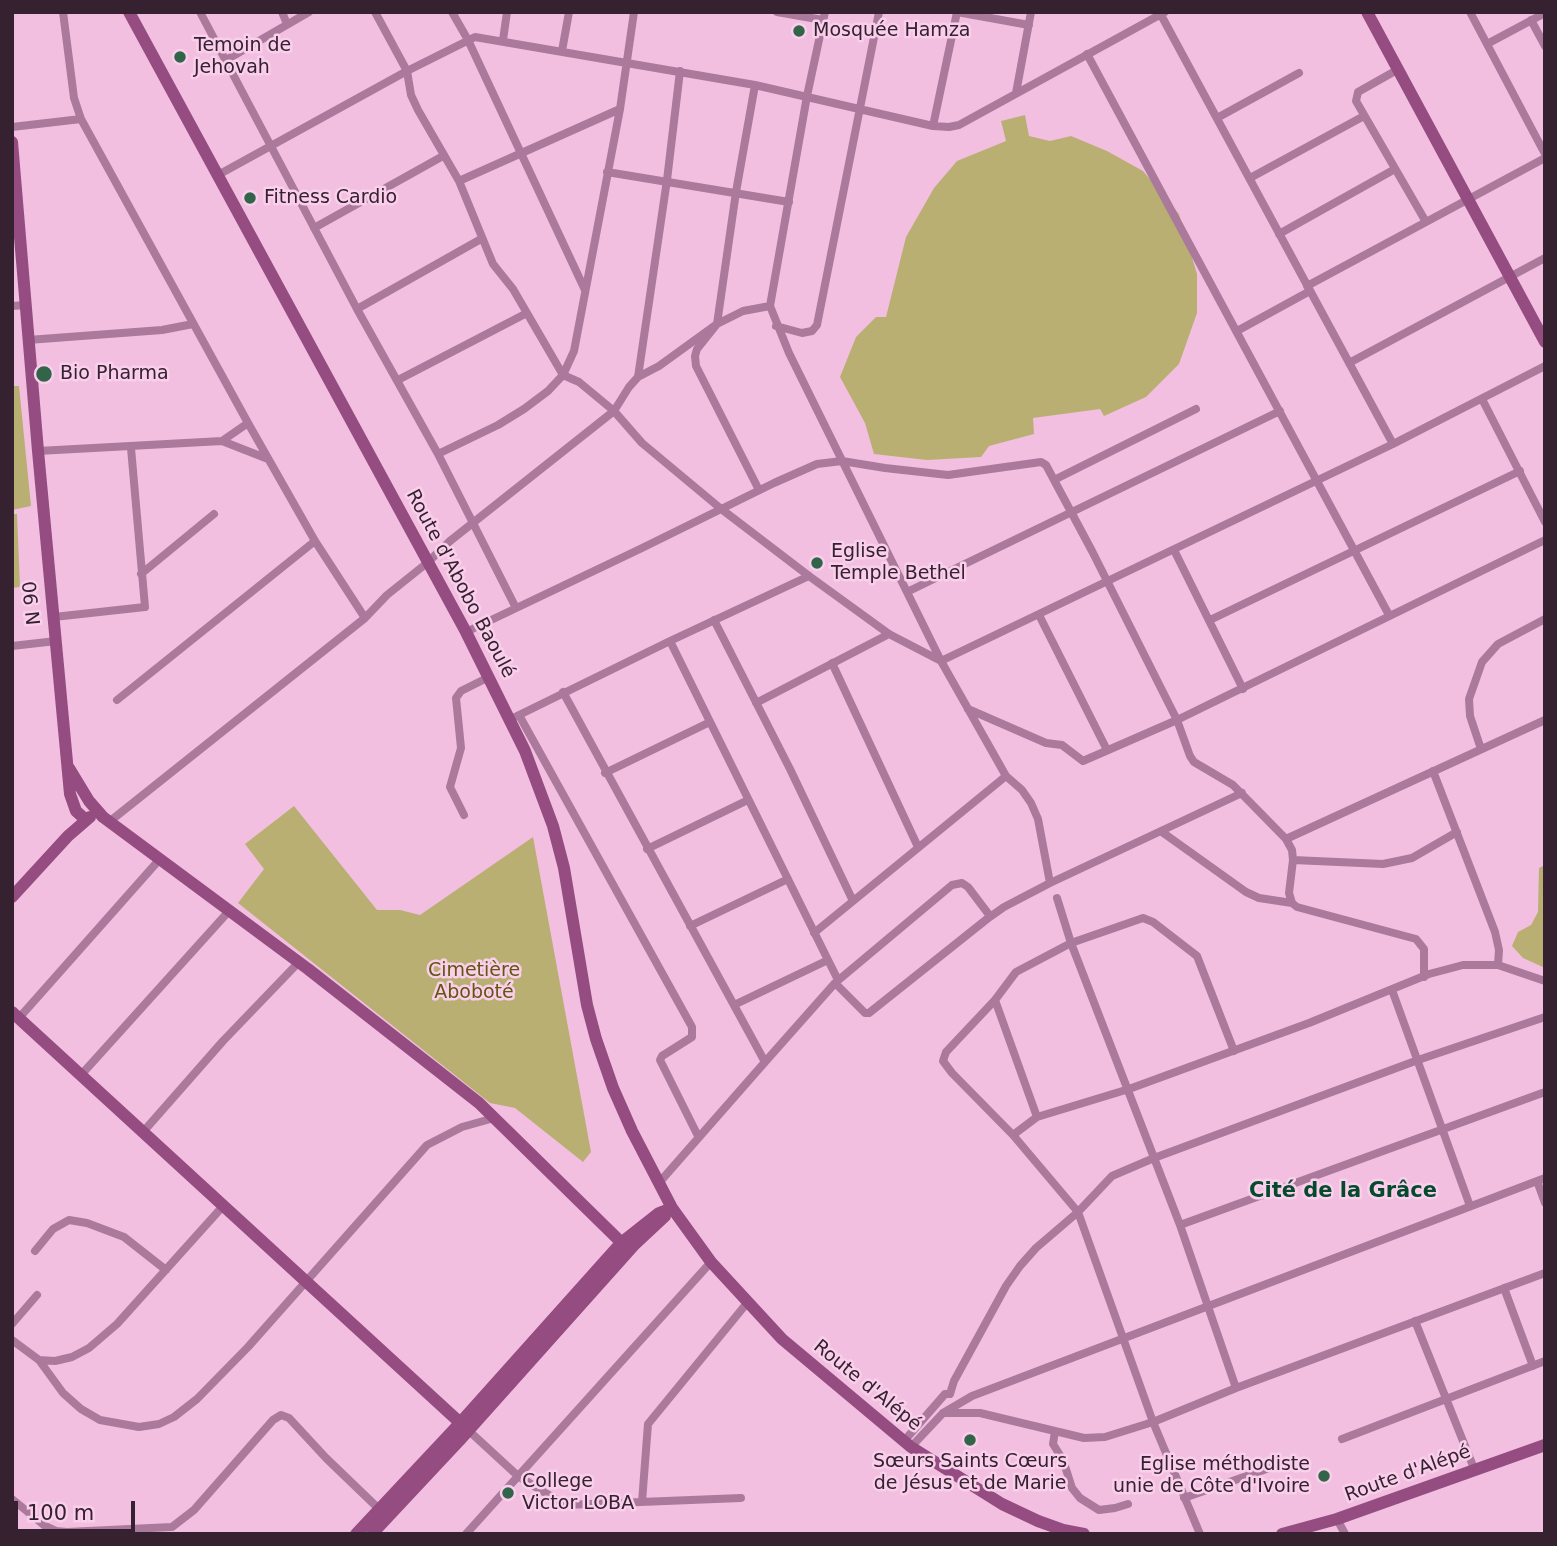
<!DOCTYPE html>
<html>
<head>
<meta charset="utf-8">
<style>
  body { margin:0 }
  #map { position:relative; width:1557px; height:1546px; overflow:hidden; background:#f2bfe1; font-family:"DejaVu Sans",sans-serif }
  canvas { display:block }
  .frame { position:absolute; inset:0; border:14px solid #35212f; pointer-events:none }
  .scale { position:absolute; left:14px; top:1501px; width:121px; height:32px; box-sizing:border-box; border:4px solid #35212f; border-top:0; padding-left:9px; font-size:21px; line-height:24px; white-space:nowrap; color:#35212f; -webkit-text-stroke:5px #f9cfeb; paint-order:stroke }
</style>
</head>
<body>
<div id="map">
<canvas width="1557" height="1546"></canvas>
<div class="frame"></div>
<div class="scale">100 m</div>
</div>
<script>
const ctx = document.querySelector('canvas').getContext('2d');
ctx.lineJoin = 'round';
function fill(path, color) { ctx.fillStyle = color; ctx.fill(path, 'evenodd'); }
const toPath = rows => new Path2D(rows.map(r => 'M' + r).join(''));
function strokePath(path, color, width, dash) { ctx.strokeStyle = color; ctx.lineWidth = width; ctx.lineCap = dash ? 'butt' : 'round'; ctx.setLineDash(dash || []); ctx.stroke(path); }
function write(font, color, halo, rows, align = 'center') {
  ctx.font = font + ' "DejaVu Sans",sans-serif'; ctx.lineWidth = 5; ctx.setLineDash([]); ctx.textBaseline = 'middle'; ctx.strokeStyle = halo; ctx.fillStyle = color; for (const [text, x, y, turn = 0] of rows) {
    ctx.save(); ctx.translate(x, y); ctx.rotate((+turn || 0) * Math.PI / 180); ctx.textAlign = isNaN(turn) ? turn : align; if (halo) ctx.strokeText(text, 0, 0); ctx.fillText(text, 0, 0); ctx.restore();
  }
}
const green = toPath([
  [1025,115,1029,136,1050,141,1071,136,1107,151,1143,171,1179,214,1197,274,1197,313,1179,364,1146,397,1104,416,1100,409,1033,418,1034,434,989,446,981,457,927,460,874,454,865,423,840,377,856,337,876,317,886,317,906,237,934,188,957,161,1006,141,1001,121],
  [12,386,19,386,31,506,12,510],
  [12,514,17,514,20,587,12,588],
  [294,806,377,910,400,910,420,915,533,837,591,1152,583,1162,515,1108,490,1103,238,903,264,869,245,844],
  [1545,865,1545,968,1523,958,1512,946,1518,932,1531,925,1538,912,1539,868]
]);
const street = toPath([
  [63,12,74,98,81,119,248,423,315,541,365,618],
  [200,12,357,309,438,454,516,608],
  [282,12,287,24],
  [375,12,407,71,411,95,418,110,459,181,493,264,513,289,563,375,579,382,614,411,642,443,720,508,809,576,889,634,941,661,1393,444,1545,366],
  [452,12,468,40,585,290],
  [777,12,823,20],
  [825,12,807,96,770,306,789,353,941,661,1006,776,1022,790,1031,803,1038,819,1050,883],
  [957,12,1029,25],
  [1470,12,1545,154],
  [1161,15,1393,444],
  [1531,20,1545,46],
  [503,40,507,12],
  [1487,44,1545,13],
  [562,51,569,12],
  [1087,54,1389,615],
  [226,60,309,12],
  [1397,70,1358,92,1356,101,1426,222],
  [755,85,736,192,717,324,697,349,695,356,696,366,759,490],
  [1016,93,1031,12],
  [1217,118,1299,73],
  [933,126,957,12],
  [12,127,81,119],
  [607,172,789,202],
  [218,175,407,71,475,37,755,85,933,126,949,127,959,125,1165,12],
  [1250,178,1364,116],
  [459,181,620,109],
  [314,228,443,156],
  [1279,234,1395,169],
  [1307,286,1545,158],
  [12,306,26,305],
  [357,309,481,239],
  [776,326,802,333,812,331,817,325,879,12],
  [1237,331,1310,291],
  [28,340,162,330,193,324],
  [1349,363,1545,258],
  [638,377,659,366,717,324,743,311,770,306],
  [398,380,527,313],
  [1482,399,1545,522],
  [222,441,248,423],
  [38,451,222,441,268,459],
  [438,454,498,425,524,409,548,391,563,375,574,351,620,109,634,12],
  [1054,480,1196,409],
  [1174,550,1243,689],
  [141,574,214,514],
  [907,592,1280,411],
  [1039,615,1107,750],
  [54,617,145,607,131,448],
  [714,620,790,769,853,901],
  [1210,620,1520,471],
  [466,632,640,549,774,483,817,464,842,461,885,468,948,475,1041,462,1046,465,1092,551,1177,720,1545,540],
  [670,641,828,960,734,1005],
  [12,646,56,641],
  [832,663,918,847],
  [563,692,765,1062,658,1184],
  [117,700,315,541],
  [756,703,889,634],
  [968,709,1046,743,1062,745,1083,761,1177,720,1190,756,1194,762,1233,785,1286,839,1292,850,1293,860,1289,893,1292,903,1297,907,1416,939,1424,949,1424,977],
  [519,715,692,1027,692,1037,662,1056,660,1060,698,1136],
  [515,717,670,641,809,576],
  [1481,749,1470,716,1469,699,1482,662,1498,644,1545,619],
  [1433,771,1495,932,1499,950,1498,965],
  [605,773,710,722],
  [464,815,450,787,461,748,456,698,461,691,489,677],
  [109,822,365,618,387,595,427,563,450,541,614,411,629,387,638,377,667,180,680,71],
  [1162,832,1246,892,1259,898,1292,903],
  [1286,839,1545,720],
  [647,849,748,800],
  [1293,860,1383,864,1412,858,1457,832],
  [1057,898,1071,943,1180,1225,1236,1388],
  [690,926,788,879],
  [814,933,1006,776],
  [828,960,838,980],
  [835,983,865,1013,869,1013,987,919,1004,907,1050,883,1242,793],
  [1392,990,1470,1206],
  [995,1000,946,1052,943,1061,952,1073,1013,1135],
  [19,1018,159,860],
  [765,1062,835,983,952,885,962,883,968,887,990,916],
  [81,1075,229,911],
  [1037,1117,1129,1089,1309,1023,1429,974,1463,965,1498,965,1545,981],
  [143,1132,223,1041,298,963],
  [1537,1181,1545,1203],
  [1180,1225,1545,1092],
  [35,1251,53,1229,69,1220,87,1223,124,1237,166,1270],
  [1504,1288,1533,1366],
  [1415,1321,1475,1471],
  [12,1324,37,1295],
  [12,1340,39,1360,55,1361,72,1357,89,1348,117,1324,224,1205],
  [39,1360,63,1393,81,1409,100,1420,139,1427,159,1424,174,1417,197,1399,248,1347,427,1145,462,1127,494,1118],
  [943,1413,980,1413,1084,1438,1105,1437,1153,1422,1236,1388,1545,1273],
  [468,1430,518,1476,565,1505,741,1498],
  [1055,1431,1053,1444,1063,1460,1072,1488,1080,1498,1099,1510,1115,1508,1128,1504],
  [1342,1439,1545,1361],
  [904,1441,945,1394,950,1394,954,1381,1006,1286,1020,1266,1036,1248,1078,1212,1112,1176,1154,1158,1418,1060,1545,1017],
  [911,1447,943,1413,972,1396,1545,1178],
  [1184,1498,1278,1465],
  [12,1499,45,1526,56,1531,67,1532,172,1527,194,1510,273,1420,281,1415,289,1418,326,1458,379,1509],
  [642,1502,648,1424,747,1303],
  [1337,1519,1345,1534],
  [466,1534,711,1262],
  [1200,1534,1153,1422,1078,1212,1013,1135,1037,1117,995,1000,1016,972,1071,943,1143,918,1153,922,1197,956,1234,1051]
]);
const secondary = toPath([
  [129,12,466,632,525,751,553,826,564,868,587,1005,596,1039,613,1088,632,1131,672,1208,711,1262,782,1339,911,1447,1002,1504,1038,1521,1063,1530,1084,1534],
  [1367,12,1545,342],
  [12,142,38,451,70,794,76,811,86,820],
  [69,768,89,801,103,817,308,969,479,1103,629,1250],
  [12,897,68,836,90,817],
  [12,1012,468,1430],
  [356,1534,460,1423,621,1243,659,1213,672,1208],
  [372,1534,459,1441,635,1244,665,1216],
  [1282,1534,1337,1519,1545,1445]
]);
const markers = [
  [799,31,7,"#316449"],
  [180,57,7,"#316449"],
  [250,198,7,"#316449"],
  [44,374,9,"#316449"],
  [817,563,7,"#316449"],
  [970,1440,7,"#316449"],
  [1324,1476,7,"#316449"],
  [508,1493,7,"#316449"]
];
const poiNames = [
  ["Mosquée Hamza",813,31],
  ["Temoin de",194,46],
  ["Jehovah",194,68],
  ["Fitness Cardio",264,198],
  ["Bio Pharma",60,374],
  ["Eglise",831,552],
  ["Temple Bethel",831,574],
  ["Sœurs Saints Cœurs",970,1462,"center"],
  ["de Jésus et de Marie",970,1484,"center"],
  ["Eglise méthodiste",1310,1465,"right"],
  ["unie de Côte d'Ivoire",1310,1487,"right"],
  ["College",522,1482],
  ["Victor LOBA",522,1504]
];
const streetNames = [
  ["Route d'Abobo Baoulé",460,584,62],
  ["N 90",33,603,-96],
  ["Route d'Alépé",867,1386,39],
  ["Route d'Alépé",1408,1474,-20]
];
const parkNames = [
  ["Cimetière",474,971],
  ["Aboboté",474,993]
];
const neighbourhoodNames = [
  ["Cité de la Grâce",1343,1192]
];
fill(green, '#baaf72');
strokePath(street, '#ab799b', 8);
strokePath(secondary, '#944c81', 12);
for (const [x, y, r, color] of markers) { const dot = new Path2D(); dot.arc(x, y, r, 0, 2 * Math.PI); ctx.fillStyle = color; ctx.fill(dot); strokePath(dot, '#f9cfeb', 2.5); }
write('19px', '#35212f', '#f9cfeb', poiNames, 'left');
write('19px', '#35212f', '#f9cfeb', streetNames);
write('19px', '#625610', '#f9cfeb', parkNames);
write('bold 21px', '#064a2d', '#f9cfeb', neighbourhoodNames);
</script>
</body>
</html>
